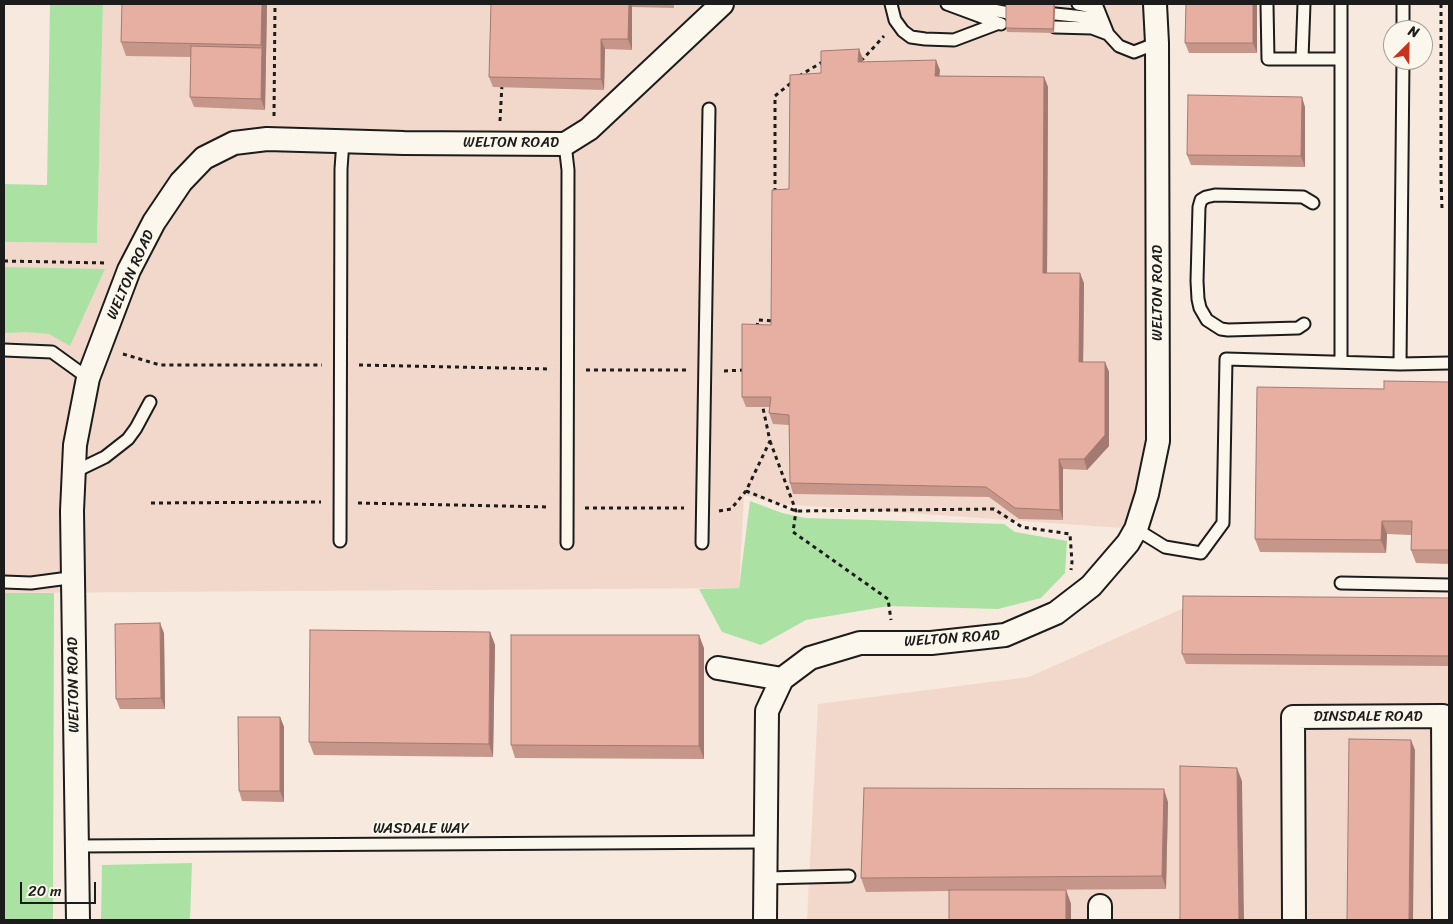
<!DOCTYPE html>
<html>
<head>
<meta charset="utf-8">
<style>
  body { margin:0 }
  #map { position:relative; width:1453px; height:924px; overflow:hidden; background:#f7e9dd; font-family:Sriracha,sans-serif }
  canvas { display:block }
  .frame { position:absolute; inset:0; border:5px solid #1c1c1c; pointer-events:none }
  .north { position:absolute; left:1383px; top:20px; width:50px; height:50px; box-sizing:border-box; background:#fbf7ec; border:1px solid #a29f99; border-radius:50%; rotate:23deg; font-size:14px; font-weight:700; line-height:20px; text-align:center; color:#1c1c1c }
  .north::after { content:''; display:block; margin:auto; width:18px; height:22px; background:#c8321e; clip-path:polygon(50% 0,100% 100%,50% 72%,0 100%) }
  .scale { position:absolute; left:20px; top:882px; width:76px; height:22px; box-sizing:border-box; border:2px solid #1c1c1c; border-top:0; padding-left:6px; font-size:15px; line-height:18px; white-space:nowrap; color:#1c1c1c; -webkit-text-stroke:4px #fbf7ec; paint-order:stroke }
</style>
</head>
<body>
<div id="map">
<canvas width="1453" height="924"></canvas>
<div class="frame"></div>
<div class="north">N</div>
<div class="scale">20 m</div>
</div>
<script>
const ctx = document.querySelector('canvas').getContext('2d');
ctx.lineJoin = 'round';
function fill(path, color) { ctx.fillStyle = color; ctx.fill(path, 'evenodd'); }
const toPath = rows => new Path2D(rows.map(r => 'M' + r).join(''));
function strokePath(path, color, width, dash) { ctx.strokeStyle = color; ctx.lineWidth = width; ctx.lineCap = dash ? 'butt' : 'round'; ctx.setLineDash(dash || []); ctx.stroke(path); }
function write(font, color, halo, rows, align = 'center') {
  ctx.font = font + ' Sriracha,sans-serif'; ctx.lineWidth = 4.5; ctx.setLineDash([]); ctx.textBaseline = 'middle'; ctx.strokeStyle = halo; ctx.fillStyle = color; for (const [text, x, y, turn = 0] of rows) {
    ctx.save(); ctx.translate(x, y); ctx.rotate((+turn || 0) * Math.PI / 180); ctx.textAlign = isNaN(turn) ? turn : align; if (halo) ctx.strokeText(text, 0, 0); ctx.fillText(text, 0, 0); ctx.restore();
  }
}
const built = toPath([
  [103,4,1155,4,1158,441,1136,529,780,504,744,495,739,588,4,593,4,242,97,243],
  [1186,607,1449,608,1449,920,807,920,818,704,1029,677]
]);
const green = toPath([
  [50,4,103,4,97,243,4,242,4,184,47,185],
  [4,267,105,269,70,346,49,334,25,332,4,333],
  [750,501,782,513,805,518,1004,524,1015,532,1067,541,1065,573,1041,598,998,609,889,606,806,620,761,645,722,632,699,589,739,588],
  [4,593,54,593,53,920,4,920],
  [192,863,190,920,101,920,102,865]
]);
const path = toPath([
  [1441,4,1441,178,1442,209],
  [860,59,863,59,884,36],
  [799,76,824,61],
  [274,116,275,4],
  [500,121,502,84],
  [775,192,775,96,792,82],
  [4,261,107,263],
  [757,327,758,320,775,321],
  [123,354,160,365,322,365],
  [359,365,550,369],
  [586,370,687,370],
  [724,371,745,370],
  [770,441,796,511,793,532,888,599,891,620],
  [746,491,796,511,994,509,1022,527,1070,534,1072,562,1071,570],
  [151,503,321,502],
  [358,503,549,507],
  [585,508,684,508],
  [719,511,731,509,746,491,770,441,763,408]
]);
const service = toPath([
  [891,4,895,20,903,31,911,37,925,39,954,40,999,23],
  [947,4,1001,24],
  [964,4,1008,13],
  [1078,4,1097,8],
  [1096,4,1108,34,1119,46,1134,52,1157,43],
  [1267,4,1268,59,1341,59],
  [1341,4,1341,362],
  [1055,14,1094,18,1103,22],
  [1055,27,1092,28,1108,34],
  [1403,30,1403,4],
  [1302,58,1304,4],
  [565,144,568,170,567,543],
  [1304,324,1298,328,1228,330,1221,329,1207,320,1200,308,1198,299,1197,281,1199,207,1201,200,1206,197,1215,195,1303,197,1313,203],
  [4,350,52,352,88,378],
  [1400,364,1403,60],
  [74,472,105,457,128,439,136,428,150,402],
  [1136,529,1165,547,1201,553,1223,523,1226,359,1400,364,1449,363],
  [340,541,341,169,343,141],
  [702,543,709,109],
  [4,582,31,583,61,579,73,579],
  [1341,583,1449,585],
  [77,846,766,842],
  [766,878,849,876]
]);
const minor = toPath([
  [718,668,782,679],
  [78,920,73,579,72,511,75,445,88,378,129,270,154,222,181,182,204,158,234,143,267,139,404,143,565,144,589,129,722,4],
  [765,920,767,711,782,679,810,658,860,643,931,643,1005,635,1056,613,1091,586,1128,543,1136,529,1147,494,1158,441,1157,43,1155,4],
  [1100,920,1100,906],
  [1294,920,1293,717,1443,716,1444,920]
]);
const wall = toPath([
  [122,4,267,4,265,110,194,107,190,97,191,57,126,56,121,42],
  [491,4,674,4,674,8,632,7,632,50,605,49,604,90,493,87,489,77],
  [1055,4,1054,33,1007,32,1006,28],
  [1186,4,1257,4,1257,53,1189,53,1185,43],
  [863,59,863,62,940,70,939,76,1044,77,1048,87,1047,273,1084,283,1083,362,1105,362,1109,372,1109,446,1087,470,1063,469,1063,520,1019,519,989,497,793,494,790,483,789,425,773,424,769,413,770,407,746,407,742,397,771,325,789,189,821,73],
  [1305,107,1305,167,1191,165,1187,155],
  [1449,382,1449,564,1416,563,1411,550,1411,535,1387,534,1386,553,1260,552,1255,539,1384,389],
  [1449,598,1449,666,1186,664,1182,654],
  [490,632,495,645,493,757,314,755,309,742],
  [164,633,165,709,120,709,116,699],
  [704,648,704,759,515,758,511,745],
  [280,717,284,727,284,802,242,801,239,791],
  [1168,802,1166,889,1018,890,1066,890,1071,904,949,891,866,892,861,878]
]);
const shadedWall = toPath([
  [4,4,5,4,5,5,4,50],
  [262,4,267,4,266,58,261,45],
  [629,4,631,4,632,7,632,50,628,39],
  [1054,4,1055,4,1054,33,1053,29],
  [1253,4,1257,4,1257,53,1253,43],
  [601,39,605,49,604,90,601,79],
  [262,48,266,58,265,110,261,99],
  [859,49,863,59,862,72,858,62],
  [936,60,940,70,938,86,935,76],
  [1044,77,1048,87,1047,284,1043,273],
  [1302,97,1305,107,1305,167,1301,156],
  [1080,273,1084,283,1083,372,1079,362],
  [1105,362,1109,372,1109,446,1087,470,1084,459],
  [1059,459,1063,469,1063,520,1060,510],
  [1382,521,1387,534,1386,553,1381,540],
  [160,623,164,633,165,709,161,698],
  [490,632,495,645,493,757,489,744],
  [699,635,704,648,704,759,699,746],
  [280,717,284,727,284,802,280,791],
  [1411,740,1415,750,1413,920,1409,920],
  [1237,768,1242,781,1244,920,1239,920],
  [1164,789,1168,802,1166,889,1162,876],
  [1066,890,1071,904,1071,920,1066,920]
]);
const building = toPath([
  [122,4,262,4,261,45,121,42,122,4],
  [491,4,629,4,628,39,601,39,601,79,489,77,491,4],
  [1006,4,1054,4,1053,29,1006,28,1006,4],
  [1186,4,1253,4,1253,43,1185,43,1186,4],
  [191,46,262,48,261,99,190,97,191,46],
  [859,49,858,62,936,60,935,76,1044,77,1043,273,1080,273,1079,362,1105,362,1105,435,1084,459,1059,459,1060,510,1015,508,986,487,790,483,789,415,769,413,771,397,742,397,742,324,771,325,772,190,789,189,790,75,821,73,821,51,859,49],
  [1188,95,1302,97,1301,156,1187,155,1188,95],
  [1384,381,1449,382,1449,550,1411,550,1412,521,1382,521,1381,540,1255,539,1257,387,1384,389,1384,381],
  [1183,596,1449,598,1449,656,1182,654,1183,596],
  [160,623,161,698,116,699,115,624,160,623],
  [310,630,490,632,489,744,309,742,310,630],
  [511,635,699,635,699,746,511,745,511,635],
  [238,717,280,717,280,791,239,791,238,717],
  [1349,739,1411,740,1409,920,1347,920,1349,739],
  [1180,766,1237,768,1239,920,1180,920,1180,766],
  [864,788,1164,789,1162,876,861,878,864,788],
  [949,890,1066,890,1066,920,949,920,949,890]
]);
const streetNames = [
  ["WELTON ROAD",511,143],
  ["WELTON ROAD",131,275,-66],
  ["WELTON ROAD",1158,293,-90],
  ["WELTON ROAD",952,639,-4],
  ["WELTON ROAD",74,685,-91],
  ["DINSDALE ROAD",1368,717],
  ["WASDALE WAY",421,829]
];
fill(built, '#f2d8cb');
fill(green, '#abe2a4');
strokePath(service, '#1c1c1c', 15);
strokePath(minor, '#1c1c1c', 26);
strokePath(path, '#1c1c1c', 3, [4, 4]);
strokePath(service, '#fbf7ec', 11);
strokePath(minor, '#fbf7ec', 22);
fill(wall, '#c7968a');
fill(shadedWall, '#a27a71');
fill(building, '#e7afa1');
strokePath(building, '#a27a71', 1);
write('15px', '#1c1c1c', '#fbf7ec', streetNames);
</script>
</body>
</html>
